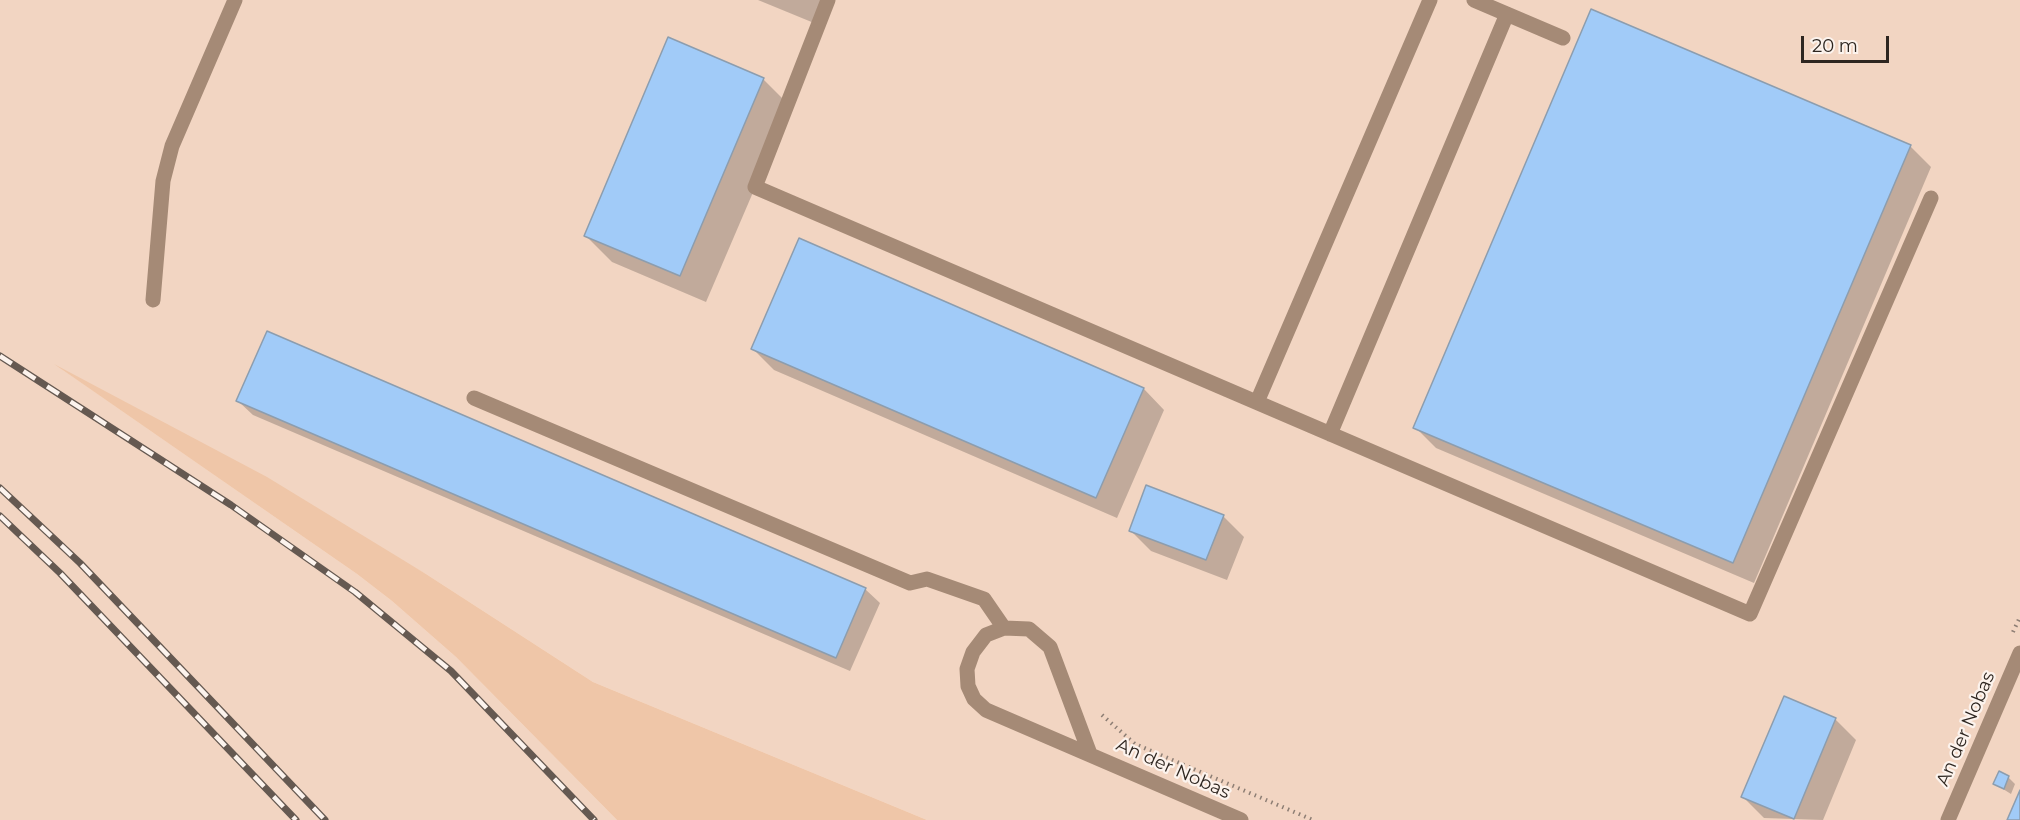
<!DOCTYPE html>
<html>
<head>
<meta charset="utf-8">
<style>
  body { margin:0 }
  #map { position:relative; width:2020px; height:820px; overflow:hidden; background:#f9e3d4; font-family:Montserrat,sans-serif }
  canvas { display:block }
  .scale { position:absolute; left:1801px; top:36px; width:88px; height:27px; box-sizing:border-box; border:3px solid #2e2620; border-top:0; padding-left:8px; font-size:18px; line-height:21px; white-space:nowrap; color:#2e2620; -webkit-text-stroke:4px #fcf3ed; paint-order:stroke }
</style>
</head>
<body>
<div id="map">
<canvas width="2020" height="820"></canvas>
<div class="scale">20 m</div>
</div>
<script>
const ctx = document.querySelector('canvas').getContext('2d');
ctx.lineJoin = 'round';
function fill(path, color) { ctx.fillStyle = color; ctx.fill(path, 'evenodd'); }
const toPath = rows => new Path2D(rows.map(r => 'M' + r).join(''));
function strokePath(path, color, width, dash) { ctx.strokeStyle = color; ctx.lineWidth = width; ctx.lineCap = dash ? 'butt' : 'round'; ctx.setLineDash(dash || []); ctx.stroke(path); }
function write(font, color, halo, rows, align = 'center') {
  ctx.font = font + ' Montserrat,sans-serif'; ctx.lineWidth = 4.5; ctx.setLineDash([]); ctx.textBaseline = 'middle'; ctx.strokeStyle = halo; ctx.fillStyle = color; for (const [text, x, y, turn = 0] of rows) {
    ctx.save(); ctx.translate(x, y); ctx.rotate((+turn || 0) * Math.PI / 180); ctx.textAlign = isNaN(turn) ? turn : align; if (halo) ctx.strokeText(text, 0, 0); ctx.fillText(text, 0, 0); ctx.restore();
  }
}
const built = toPath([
  [0,0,2020,0,2020,820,927,820,593,682,426,574,60,368,357,574,392,601,456,657,617,820,0,820]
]);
const green = toPath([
  [54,364,267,477,426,574,593,682,927,820,617,820,456,657,392,601,357,574]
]);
const shadow = toPath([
  [758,0,823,0,814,23],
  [763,79,790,106,706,302,612,262,585,235],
  [1910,146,1931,167,1754,583,1436,448,1415,427],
  [753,349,1144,389,1164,410,1117,518,774,370],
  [238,401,865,589,880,603,850,671,253,415],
  [1223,516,1244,537,1227,580,1151,551,1130,530],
  [1835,719,1856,740,1823,820,1764,818,1743,797],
  [2008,777,2015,784,2011,794,1995,784]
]);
const building = toPath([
  [1591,9,1911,145,1733,563,1413,428,1591,9],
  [668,37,764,78,680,276,584,236,668,37],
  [799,238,1144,388,1096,498,751,349,799,238],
  [267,331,866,588,836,658,236,401,267,331],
  [1146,485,1224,515,1206,560,1129,531,1146,485],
  [1784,696,1836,718,1794,819,1741,797,1784,696],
  [1999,771,2009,776,2004,789,1993,784,1999,771],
  [2020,790,2020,820,2007,820,2020,790]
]);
const path = toPath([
  [2013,632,2020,617],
  [1102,715,1135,744,1313,820]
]);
const minor = toPath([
  [828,0,755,187,1750,614,1931,198],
  [1474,0,1563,38],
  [153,300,163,181,172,146,235,0],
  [474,398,910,583,927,579,984,599,1004,628],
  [1257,402,1430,0],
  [1330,434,1507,14],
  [1090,754,1050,647,1029,629,1004,628,986,635,973,652,967,669,968,686,974,699,986,710,1241,820],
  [1948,820,2020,653]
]);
const rail = toPath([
  [0,356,231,505,355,592,451,671,594,820],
  [0,488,80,563,325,820],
  [0,516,60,573,296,820]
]);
const streetNames = [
  ["An der Nobas",1966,729,-67],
  ["An der Nobas",1173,769,24]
];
fill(built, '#f2d5c2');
fill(green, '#efc6a8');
fill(shadow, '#0003');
fill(building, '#a1cbf8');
strokePath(building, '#8c9dae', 1.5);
strokePath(path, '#8d7e74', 4, [1.5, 4.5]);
strokePath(minor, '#a58a76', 15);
strokePath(rail, '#655951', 7);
strokePath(rail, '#fcf3ed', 4.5, [14]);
write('18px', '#2e2620', '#fcf3ed', streetNames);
</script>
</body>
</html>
